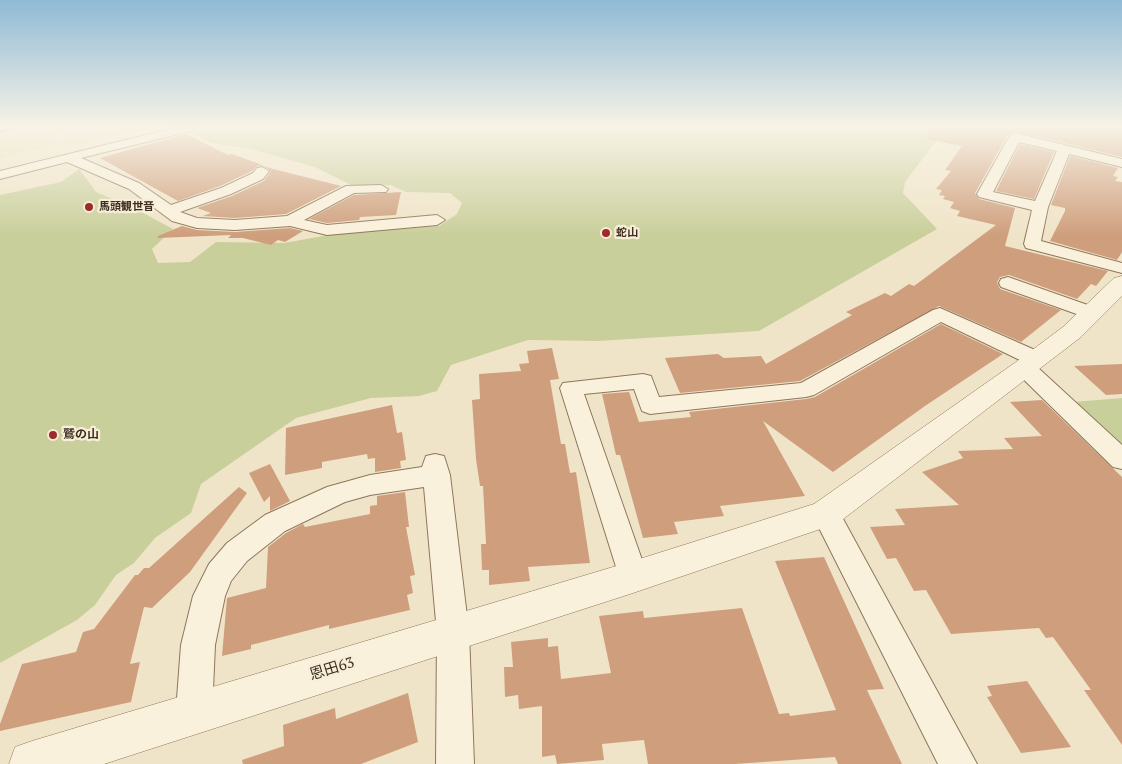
<!DOCTYPE html>
<html>
<head>
<meta charset="utf-8">
<style>
  body { margin:0 }
  canvas { display:block; background:#f0e4c8 }
</style>
</head>
<body>
<canvas width="1122" height="764"></canvas>
<script>
const ctx = document.querySelector('canvas').getContext('2d');
ctx.lineJoin = 'round';
function fill(path, color) { ctx.fillStyle = color; ctx.fill(path, 'evenodd'); }
const toPath = rows => new Path2D(rows.map(r => 'M' + r).join(''));
function strokePath(path, color, width, dash) { ctx.strokeStyle = color; ctx.lineWidth = width; ctx.lineCap = dash ? 'butt' : 'round'; ctx.setLineDash(dash || []); ctx.stroke(path); }
function write(font, color, halo, rows, align = 'center') {
  ctx.font = font + ' "PT Serif","Noto Sans JP",serif'; ctx.lineWidth = 4.5; ctx.setLineDash([]); ctx.textBaseline = 'middle'; ctx.strokeStyle = halo; ctx.fillStyle = color; for (const [text, x, y, turn = 0] of rows) {
    ctx.save(); ctx.translate(x, y); ctx.rotate((+turn || 0) * Math.PI / 180); ctx.textAlign = isNaN(turn) ? turn : align; if (halo) ctx.strokeText(text, 0, 0); ctx.fillText(text, 0, 0); ctx.restore();
  }
}
const farmland = toPath([
  [18,128,50,128,59,144,0,159,0,133],
  [55,128,142,128,82,145,74,145,65,144]
]);
const green = toPath([
  [197,128,944,128,945,129,905,182,903,193,937,229,759,331,598,341,528,340,451,365,437,391,419,396,371,398,296,418,201,484,191,513,155,538,134,563,116,575,95,605,77,620,0,663,0,195,61,182,79,169,96,192,134,208,173,229,152,249,158,263,190,262,216,242,284,243,340,233,439,226,457,214,462,203,450,193,406,192,391,185,353,186,315,167,251,149,210,143,188,130],
  [1122,398,1122,460,1061,403]
]);
const stream = toPath([
  [11,128,17,128,0,133,0,131,11,128]
]);
const building = toPath([
  [927,128,1122,128,1122,157,1014,131,1007,136,975,193,979,199,1015,208,1005,246,1108,271,1096,286,1091,284,1077,299,1009,275,1000,277,997,282,1000,289,1061,310,1021,342,939,306,800,381,680,393,665,358,718,354,724,358,761,356,766,364,852,315,846,312,885,293,891,296,909,284,914,286,996,225,957,216,960,211,950,208,954,202,943,199,945,196,939,195,942,190,936,189,951,171,945,170,962,146,926,139],
  [186,134,228,155,232,154,273,169,341,186,286,214,235,218,203,216,211,213,197,208,232,196,264,181,271,171,263,165,257,166,252,171,220,186,178,201,100,158],
  [1020,144,1054,152,1034,199,996,191],
  [1070,156,1118,168,1113,176,1118,177,1115,181,1122,182,1122,252,1117,260,1050,241,1065,211,1065,208,1051,205],
  [401,192,396,215,360,217,359,220,327,223,309,219,354,195],
  [182,226,197,230,235,232,290,228,303,231,285,242,278,240,271,245,243,238,228,238,231,235,158,238,158,236],
  [941,324,1003,354,925,406,833,472,763,421,805,496,720,506,724,516,674,522,678,534,643,538,620,455,616,455,602,394,629,392,639,422,691,417,689,412,806,399,815,397],
  [552,348,559,379,550,380,561,444,565,444,570,473,576,472,590,563,528,567,530,581,489,585,489,570,482,570,481,544,486,544,483,486,480,486,476,459,472,400,480,399,479,374,521,371,519,364,529,363,527,351],
  [1122,364,1122,394,1106,395,1074,366],
  [1042,400,1122,477,1122,745,1084,690,1091,690,1053,637,1046,638,1039,628,951,634,926,590,914,591,896,558,887,559,870,527,905,525,895,509,959,505,922,472,963,458,958,451,1013,449,1004,438,1042,436,1010,402],
  [392,405,397,433,402,432,406,460,400,461,401,468,375,472,375,458,368,459,367,454,322,462,322,468,285,475,286,428],
  [270,464,290,501,270,511,270,496,264,502,249,473],
  [239,487,247,493,190,572,152,608,144,607,130,664,140,662,131,702,0,731,0,724,22,664,76,652,83,632,94,629,135,575,138,575,144,568,149,568],
  [405,492,409,527,406,527,415,575,410,576,413,593,407,595,410,610,329,629,329,625,251,645,251,649,222,656,227,598,266,588,268,547,286,533,303,524,305,527,370,514,370,506,377,505,377,496],
  [824,557,884,689,867,690,902,764,838,764,835,757,735,764,648,764,644,740,602,744,604,760,557,764,555,755,542,757,542,706,519,709,518,695,505,697,504,667,513,667,511,642,548,638,548,647,558,646,561,679,611,673,599,616,643,611,644,618,742,608,779,714,789,713,790,716,836,710,775,561],
  [1027,681,1071,747,1021,753,987,697,992,696,987,686],
  [408,693,418,742,361,764,243,764,242,760,284,746,283,725,335,708,336,719]
]);
const minor = toPath([
  [174,128,193,128,191,131,81,158,139,183,171,205,221,188,253,173,257,168,262,167,269,171,263,179,231,194,180,212,197,218,235,220,287,216,346,186,381,185,388,189,386,192,354,193,304,220,327,225,437,215,445,220,437,225,327,235,290,226,235,230,197,228,172,221,129,189,67,162,0,179,0,171,174,128],
  [1015,133,1122,159,1122,167,1069,154,1048,207,1041,241,1122,263,1122,273,1026,248,1024,244,1032,210,979,197,977,194,1009,137,1015,133],
  [1019,142,1057,151,1035,201,993,192,1019,142],
  [1008,277,1099,309,1102,313,1099,317,1085,317,1001,287,999,283,1001,279,1008,277],
  [940,308,1044,354,1047,359,1044,364,1035,365,1122,445,1122,469,1113,467,1017,373,1014,368,1017,363,1024,362,941,322,814,395,806,397,650,414,642,411,634,389,584,394,648,577,644,586,633,590,622,586,560,388,563,383,643,374,651,376,659,397,801,383,933,310,940,308],
  [435,454,444,456,450,475,469,633,474,764,436,764,437,633,424,487,370,495,345,502,285,531,247,561,231,581,225,596,215,645,212,712,207,725,194,730,181,725,176,712,181,645,193,596,209,564,227,543,265,515,327,487,370,475,422,467,426,456,435,454],
  [826,503,836,506,977,764,938,764,812,514,816,506,826,503]
]);
const tertiary = toPath([
  [1122,276,1122,296,1081,337,838,523,633,593,104,764,9,764,15,747,32,741,633,561,814,504,1016,362,1063,327,1114,278,1122,276]
]);
const markers = [
  [89,207,5,"#9e2a2b"],
  [606,233,5,"#9e2a2b"],
  [53,435,5,"#9e2a2b"]
];
const farPoinames = [
  ["馬頭観世音",99,207],
  ["蛇山",616,233]
];
const poiNames = [
  ["鷲の山",63,435]
];
const nearStreetnames = [
  ["恩田63",332,669,-17]
];
fill(farmland, '#e6deb5');
fill(green, '#c9cf9b');
fill(stream, '#6f938a');
fill(building, '#cf9f7d');
strokePath(minor, '#8d765c', 2);
strokePath(tertiary, '#8d765c', 1);
fill(minor, '#faf1dc');
fill(tertiary, '#faf1dc');
const sky = ctx.createLinearGradient(0, 0, 0, 235);
sky.addColorStop(0, '#8fbad6');
sky.addColorStop(0.54, '#f8f3e6');
sky.addColorStop(1, '#f8f3e600');
ctx.fillStyle = sky;
ctx.fillRect(0, 0, 1122, 235);
for (const [x, y, r, color] of markers) { const dot = new Path2D(); dot.arc(x, y, r, 0, 2 * Math.PI); ctx.fillStyle = color; ctx.fill(dot); strokePath(dot, '#f7eed8', 2); }
write('bold 11px', '#3d2e20', '#f7eed8', farPoinames, 'left');
write('bold 12px', '#3d2e20', '#f7eed8', poiNames, 'left');
write('15px', '#3d2e20', '#f7eed8', nearStreetnames);
</script>
</body>
</html>
